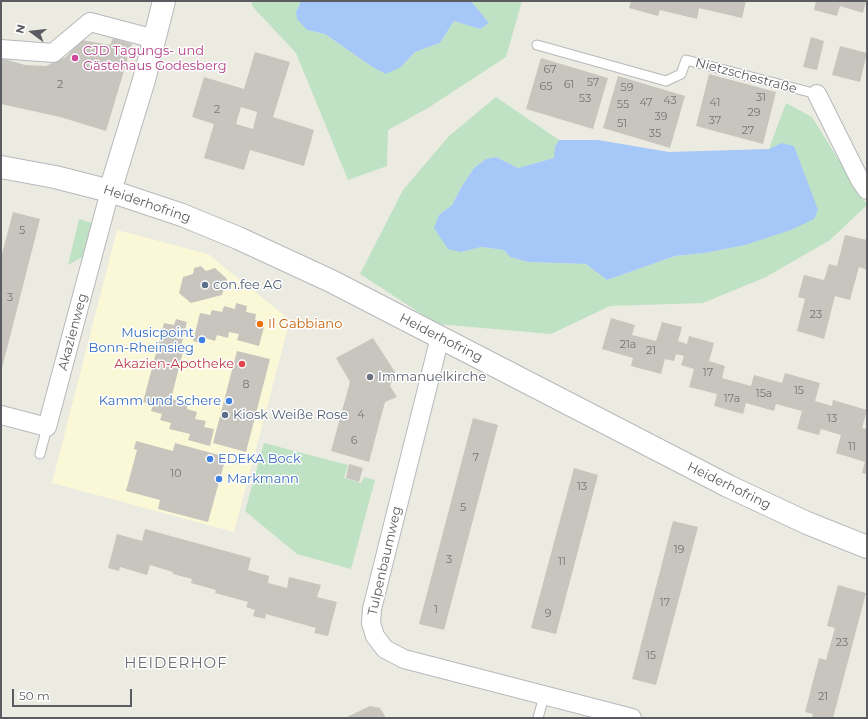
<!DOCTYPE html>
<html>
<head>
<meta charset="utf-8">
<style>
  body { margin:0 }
  #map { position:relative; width:868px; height:719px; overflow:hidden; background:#ecebe1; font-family:Montserrat,sans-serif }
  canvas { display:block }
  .frame { position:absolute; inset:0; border:2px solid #5a5c61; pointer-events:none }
  .north { position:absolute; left:12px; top:12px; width:40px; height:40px; -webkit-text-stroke:3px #fff; paint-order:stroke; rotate:285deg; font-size:11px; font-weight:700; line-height:16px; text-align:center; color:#5a5c61 }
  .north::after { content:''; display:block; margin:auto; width:14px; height:18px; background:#5a5c61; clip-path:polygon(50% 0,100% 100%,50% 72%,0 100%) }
  .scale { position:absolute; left:12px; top:689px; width:120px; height:18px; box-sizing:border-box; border:2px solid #5a5c61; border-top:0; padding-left:5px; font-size:12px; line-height:14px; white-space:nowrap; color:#5a5c61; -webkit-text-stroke:3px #fff; paint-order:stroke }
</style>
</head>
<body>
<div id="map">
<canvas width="868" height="719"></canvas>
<div class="frame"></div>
<div class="north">N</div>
<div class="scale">50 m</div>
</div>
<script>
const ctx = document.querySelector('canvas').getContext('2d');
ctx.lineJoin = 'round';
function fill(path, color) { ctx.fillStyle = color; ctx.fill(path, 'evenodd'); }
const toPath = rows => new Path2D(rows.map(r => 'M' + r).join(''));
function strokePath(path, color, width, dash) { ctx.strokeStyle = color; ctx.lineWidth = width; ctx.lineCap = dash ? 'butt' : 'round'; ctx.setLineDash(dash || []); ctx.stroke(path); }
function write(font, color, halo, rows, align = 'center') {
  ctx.font = font + ' Montserrat,sans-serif'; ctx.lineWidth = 3; ctx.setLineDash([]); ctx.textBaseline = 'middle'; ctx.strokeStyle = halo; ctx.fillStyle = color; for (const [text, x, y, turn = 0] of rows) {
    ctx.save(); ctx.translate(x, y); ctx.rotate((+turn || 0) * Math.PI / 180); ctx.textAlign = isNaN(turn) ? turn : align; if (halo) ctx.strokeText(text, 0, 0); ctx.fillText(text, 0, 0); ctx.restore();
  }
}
const commercial = toPath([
  [117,230,208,254,290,320,234,532,52,483]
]);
const green = toPath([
  [252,1,301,1,296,12,307,30,325,34,371,66,401,67,415,52,440,43,454,21,480,29,489,23,471,1,522,1,506,57,428,108,388,130,387,166,348,180,296,53,252,6],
  [496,97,559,140,555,147,555,158,518,168,496,157,486,159,474,168,462,186,452,205,439,215,461,252,481,247,504,250,510,257,528,262,586,264,607,280,675,256,705,253,745,245,781,143,769,149,786,103,812,117,867,205,830,240,766,277,703,303,610,306,551,334,437,324,360,274,403,190,449,136],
  [79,219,92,223,84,256,68,265],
  [264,443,348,465,344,478,361,483,364,477,375,480,351,569,297,554,245,511]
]);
const water = toPath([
  [301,1,471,1,489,23,480,29,454,21,440,43,415,52,401,67,386,74,371,66,325,34,307,30,297,19,296,12],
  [559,140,598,140,669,152,769,149,781,143,794,146,818,210,814,219,791,230,745,245,705,253,675,256,607,280,586,264,528,262,510,257,504,250,481,247,461,252,448,249,434,228,439,215,452,205,462,186,474,168,486,159,496,157,518,168,554,158,555,147]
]);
const building = toPath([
  [631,1,746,1,742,18,699,8,697,19,660,10,658,16,629,8],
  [816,1,866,1,863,13,840,6,837,16,814,10],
  [811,37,824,41,817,70,803,67],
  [113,38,132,44,106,131,60,117,1,104,1,58,25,65,46,66,66,57,82,40,110,45],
  [840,46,867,53,860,82,832,75],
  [255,52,290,62,273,117,314,130,304,166,250,150,244,170,204,158,214,124,192,117,204,77,244,89],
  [241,107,257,112,253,129,236,124],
  [541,58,608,78,593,129,526,109],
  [709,74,776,92,763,144,696,126],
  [618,76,685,96,670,148,603,128],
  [13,212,40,219,2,368,1,258],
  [845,235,867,240,867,270,859,267,850,300,835,296,824,339,797,331,805,299,798,297,804,275,824,280,829,264,837,266],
  [201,266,206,271,215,268,227,279,222,295,191,303,179,293,183,277,193,274,194,268],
  [236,303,247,306,246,312,256,314,255,320,265,323,259,346,237,340,239,334,229,332,228,338,217,335,215,341,205,338,204,344,193,341,200,313,210,315,212,310,222,312,224,306,235,309],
  [611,318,635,325,632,335,656,341,662,322,682,327,678,341,687,344,689,336,714,343,709,361,725,366,722,378,751,386,754,375,782,383,785,373,820,383,815,401,832,406,833,400,867,410,862,428,867,429,867,474,862,473,865,462,836,453,841,435,821,429,819,435,797,429,802,411,776,404,774,411,746,403,743,414,714,406,717,394,689,387,694,369,681,365,684,356,676,354,674,361,665,359,661,374,631,366,633,358,602,349],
  [176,319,187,322,181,347,184,348,171,399,188,403,187,409,197,412,195,419,206,421,204,427,214,429,210,446,188,440,190,434,169,429,171,423,160,420,162,414,151,411,153,405,143,402,164,323,174,325],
  [373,338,395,372,390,386,397,397,385,402,369,462,331,451,350,382,336,358],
  [237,351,270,359,246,452,213,443],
  [473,418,498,425,444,630,419,624],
  [136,441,173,451,175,443,226,457,208,522,158,509,160,500,126,491,137,450,134,449],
  [349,464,363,468,359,482,346,478],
  [574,468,598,475,556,634,531,628],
  [673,521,698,527,656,685,632,679],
  [145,529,251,558,248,570,269,576,268,583,287,588,289,577,321,585,317,597,337,602,328,636,314,633,316,628,266,614,265,619,253,616,255,610,246,607,248,602,215,593,216,590,191,583,192,579,173,574,173,572,150,565,147,575,120,567,119,571,108,568,117,534,142,541],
  [838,585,866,593,833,718,812,718,813,714,805,712,819,658,826,660,835,628,827,626],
  [370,706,380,708,386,718,345,718]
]);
const service = toPath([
  [537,45,666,81,681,74,686,60,817,94],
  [40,454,47,427],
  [538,718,544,696]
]);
const minor = toPath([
  [1,49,53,53,90,22,155,39],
  [817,94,860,180,867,190],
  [440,337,372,609,371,623,375,636,385,649,404,659,632,718],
  [1,415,47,427,110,191]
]);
const tertiary = toPath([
  [1,167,55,177,110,191,182,215,238,238,331,281,728,486,807,523,867,547],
  [110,191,144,80,164,1]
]);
const markers = [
  [75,58,4,"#d1479c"],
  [205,285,4,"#5c6f8a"],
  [260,324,4,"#e8710a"],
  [202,340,4,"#3f7fe0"],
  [242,364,4,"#e0444e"],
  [370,377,4,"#6b7280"],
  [229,401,4,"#3f7fe0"],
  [225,415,4,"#5c6f8a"],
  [210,459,4,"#3f7fe0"],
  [219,479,4,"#3f7fe0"]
];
const numberNames = [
  ["67",550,70],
  ["57",593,83],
  ["2",60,85],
  ["61",569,85],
  ["65",546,87],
  ["59",627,88],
  ["31",761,98],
  ["53",585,99],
  ["43",670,101],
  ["47",646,103],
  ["41",715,103],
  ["55",623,105],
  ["2",217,110],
  ["29",754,113],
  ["39",661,117],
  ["37",715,121],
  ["51",622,124],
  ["27",748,131],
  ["35",655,134],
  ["5",22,231],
  ["3",10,298],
  ["23",816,315],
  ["21a",628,345],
  ["21",651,351],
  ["17",708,373],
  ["8",246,385],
  ["15",799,391],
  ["15a",764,394],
  ["17a",732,399],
  ["4",361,415],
  ["13",832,419],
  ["6",354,441],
  ["11",852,447],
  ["7",476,458],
  ["10",176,474],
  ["13",582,487],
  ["5",463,508],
  ["19",679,550],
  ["3",449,560],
  ["11",562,562],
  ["17",665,603],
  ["1",436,610],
  ["9",548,614],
  ["23",842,643],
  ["15",651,656],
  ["21",823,697]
];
const hotelNames = [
  ["CJD Tagungs- und",83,51],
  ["Gästehaus Godesberg",83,66]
];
const streetNames = [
  ["Nietzschestraße",746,76,15],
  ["Heiderhofring",147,204,19],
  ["Akazienweg",73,332,-75],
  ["Heiderhofring",441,338,27],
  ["Heiderhofring",729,486,26],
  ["Tulpenbaumweg",385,561,-77]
];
const serviceNames = [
  ["con.fee AG",213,285],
  ["Kiosk Weiße Rose",233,415]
];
const foodNames = [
  ["Il Gabbiano",268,324]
];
const shopNames = [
  ["Musicpoint",194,333],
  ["Bonn-Rheinsieg",194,348],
  ["Kamm und Schere",221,401],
  ["EDEKA Bock",218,459,"left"],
  ["Markmann",227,479,"left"]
];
const healthNames = [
  ["Akazien-Apotheke",234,364]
];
const worshipNames = [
  ["Immanuelkirche",378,377]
];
const quarterNames = [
  ["HEIDERHOF",176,664]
];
fill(commercial, '#fbf8d7');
fill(green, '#bfe2c4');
fill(water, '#a5c8f8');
fill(building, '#c7c5be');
strokePath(service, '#b7b8bd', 11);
strokePath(minor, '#b7b8bd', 20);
strokePath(tertiary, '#b7b8bd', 24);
strokePath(service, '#fff', 9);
strokePath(minor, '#fff', 18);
strokePath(tertiary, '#fff', 22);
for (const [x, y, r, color] of markers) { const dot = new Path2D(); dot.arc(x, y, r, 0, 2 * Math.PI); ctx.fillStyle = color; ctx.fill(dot); strokePath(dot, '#fff', 1.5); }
write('11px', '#757678', null, numberNames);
write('13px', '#b23c85', '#fff', hotelNames, 'left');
write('13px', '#5a5c61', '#fff', streetNames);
write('13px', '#4e5e75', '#fff', serviceNames, 'left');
write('13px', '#c56008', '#fff', foodNames, 'left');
write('13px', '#366cbe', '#fff', shopNames, 'right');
write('13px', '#be3a42', '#fff', healthNames, 'right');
write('13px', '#5b616d', '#fff', worshipNames, 'left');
ctx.letterSpacing = '1px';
write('15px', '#6b6e73', '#fff', quarterNames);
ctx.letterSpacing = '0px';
</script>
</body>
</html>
